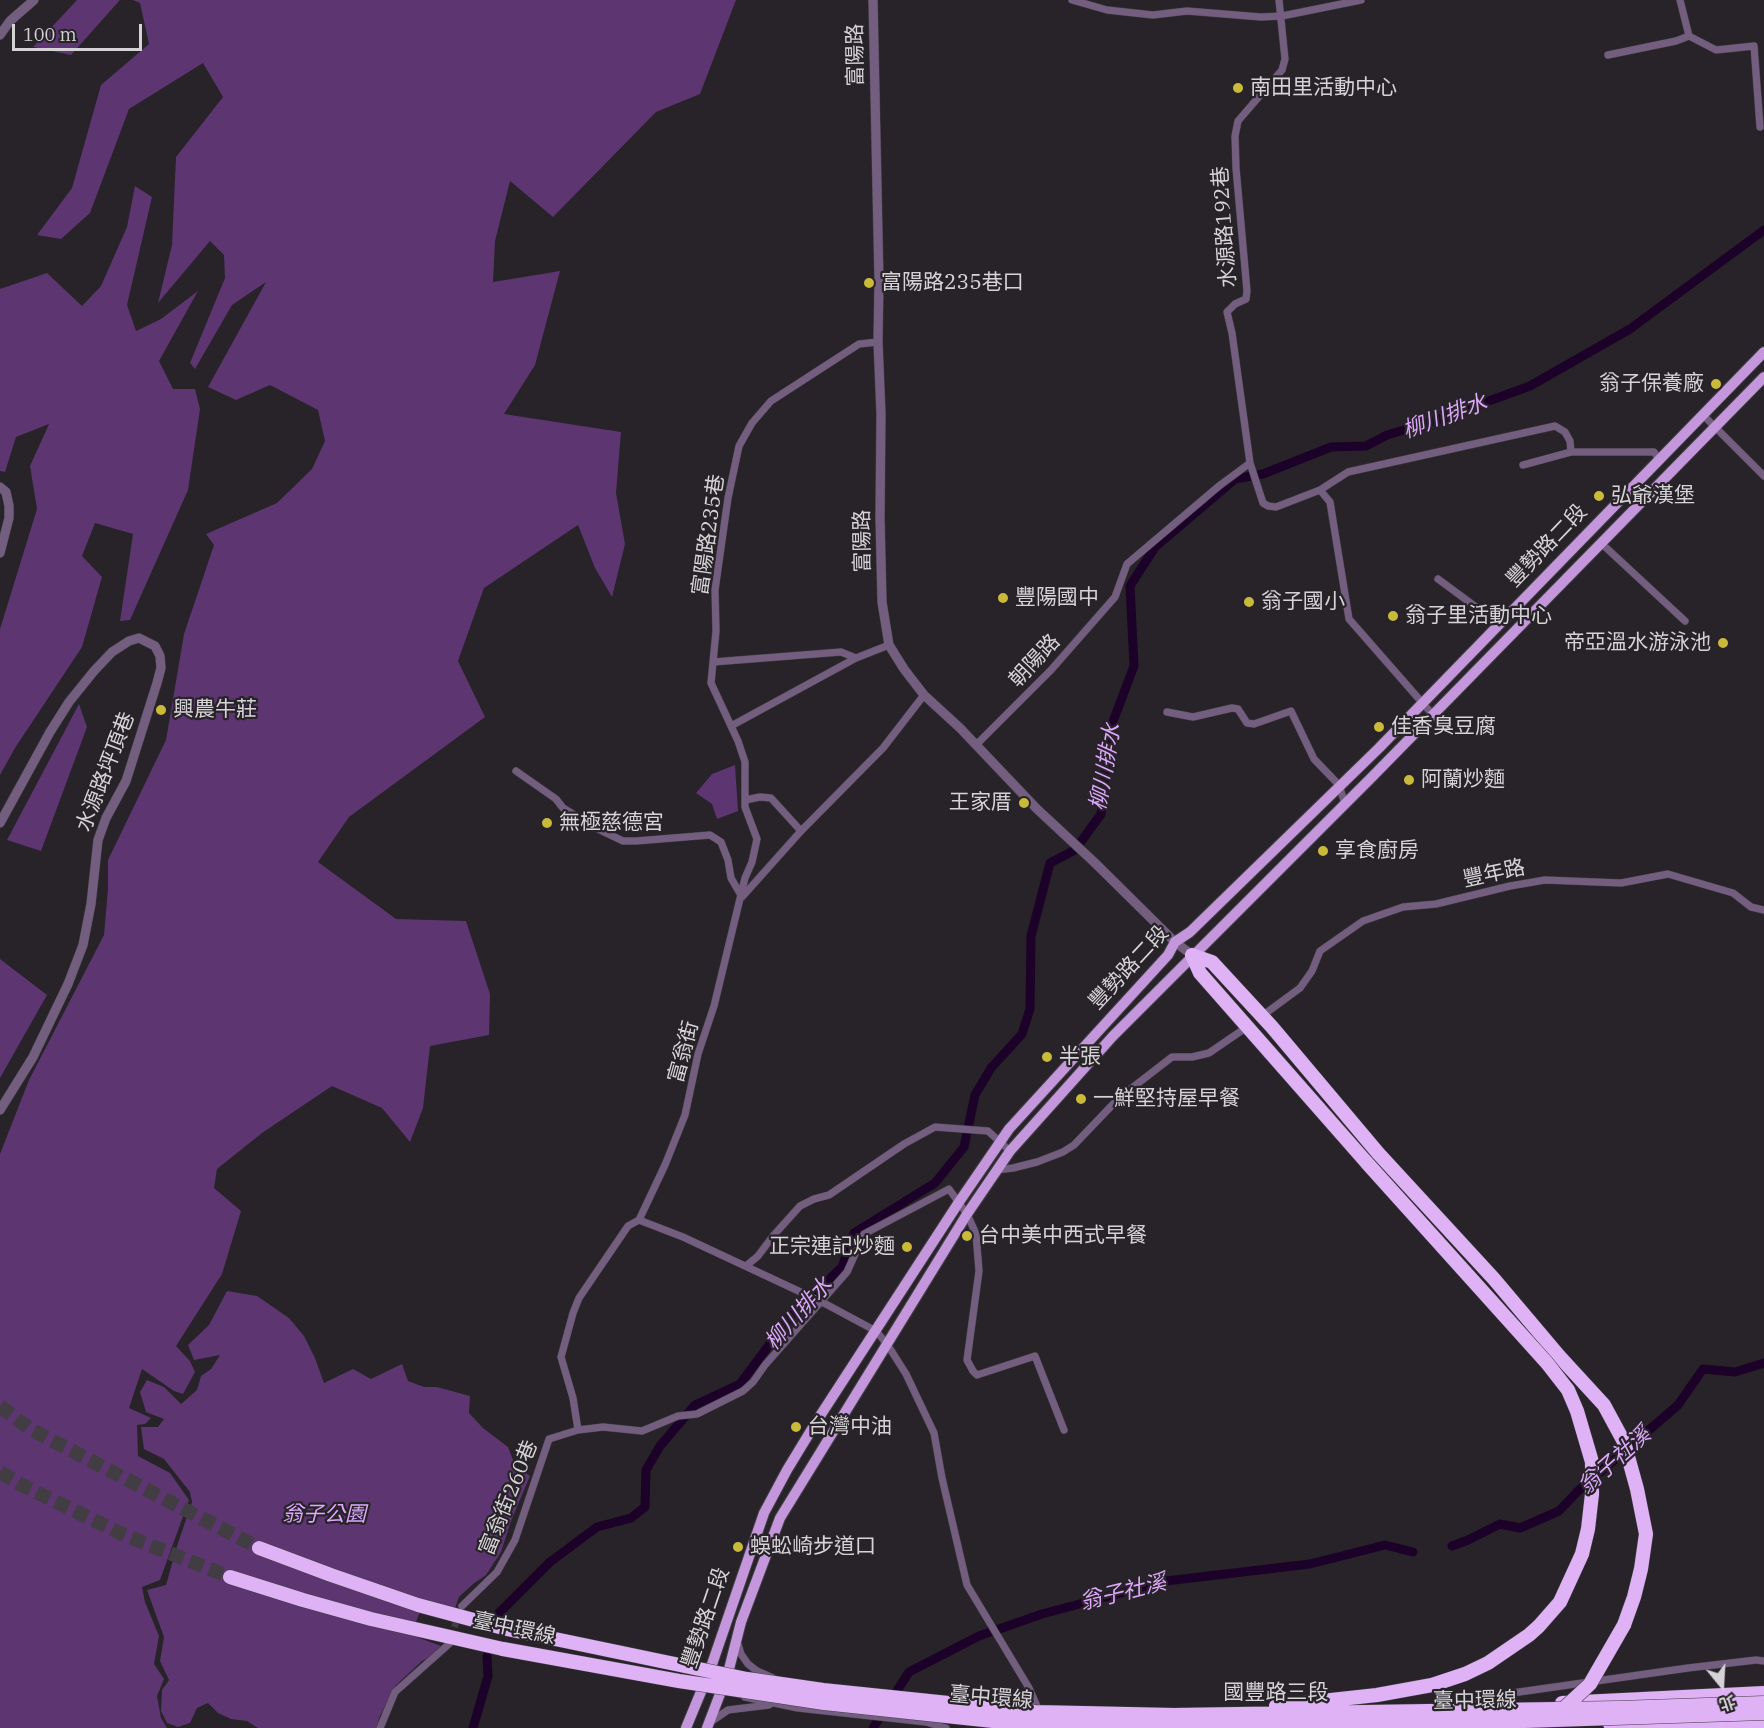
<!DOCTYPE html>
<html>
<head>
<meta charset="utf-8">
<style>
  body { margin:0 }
  #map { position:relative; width:1764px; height:1728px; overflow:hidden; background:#272329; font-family:"IBM Plex Serif","Noto Sans TC",serif }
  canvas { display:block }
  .north { position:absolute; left:1692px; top:1656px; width:60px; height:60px; -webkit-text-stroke:4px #272329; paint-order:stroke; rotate:162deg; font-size:16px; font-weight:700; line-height:24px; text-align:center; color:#d6d3d7 }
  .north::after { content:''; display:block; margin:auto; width:21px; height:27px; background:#d6d3d7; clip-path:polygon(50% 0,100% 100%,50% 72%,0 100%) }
  .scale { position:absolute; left:12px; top:24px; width:130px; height:27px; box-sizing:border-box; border:3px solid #d6d3d7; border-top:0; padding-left:8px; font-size:18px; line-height:21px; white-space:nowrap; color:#d6d3d7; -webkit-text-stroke:4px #272329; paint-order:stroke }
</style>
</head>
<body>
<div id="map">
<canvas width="1764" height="1728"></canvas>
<div class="north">北</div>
<div class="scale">100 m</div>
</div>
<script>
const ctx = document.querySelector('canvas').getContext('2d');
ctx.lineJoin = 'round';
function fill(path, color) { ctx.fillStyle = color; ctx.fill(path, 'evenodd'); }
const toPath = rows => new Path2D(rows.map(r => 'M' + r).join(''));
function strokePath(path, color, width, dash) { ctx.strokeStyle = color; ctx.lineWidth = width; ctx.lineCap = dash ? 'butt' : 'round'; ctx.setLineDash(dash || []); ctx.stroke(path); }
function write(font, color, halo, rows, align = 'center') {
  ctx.font = font + ' "IBM Plex Serif","Noto Sans TC",serif'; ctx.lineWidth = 4.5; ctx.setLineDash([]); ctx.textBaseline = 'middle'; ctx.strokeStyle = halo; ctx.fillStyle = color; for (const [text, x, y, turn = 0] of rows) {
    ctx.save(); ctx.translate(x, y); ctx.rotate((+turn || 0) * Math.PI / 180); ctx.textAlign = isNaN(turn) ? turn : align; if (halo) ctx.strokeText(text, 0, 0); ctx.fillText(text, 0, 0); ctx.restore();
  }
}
const green = toPath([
  [77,0,120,0,71,55,33,47],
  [133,0,736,0,700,94,656,112,553,217,510,181,495,241,493,282,560,271,535,365,504,414,621,432,616,493,625,544,612,597,595,568,578,525,484,588,458,661,485,717,349,817,318,862,396,919,466,921,490,994,489,1035,430,1046,423,1108,410,1142,382,1108,332,1086,262,1133,217,1169,214,1188,241,1211,222,1274,176,1346,190,1361,195,1372,183,1394,174,1391,142,1369,129,1408,151,1418,145,1424,137,1425,138,1456,170,1473,189,1500,160,1580,142,1587,145,1602,159,1636,154,1664,164,1679,157,1696,161,1718,167,1728,0,1728,0,1154,29,1080,104,935,108,889,108,860,166,740,184,634,214,545,206,534,277,503,312,469,325,441,318,410,270,385,236,400,208,387,266,282,232,305,195,369,190,363,225,278,224,255,210,241,158,303,172,245,176,157,223,97,203,63,129,109,90,213,61,239,37,235,72,188,101,85,149,44,140,3],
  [135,186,152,197,127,305,136,331,161,319,198,291,159,361,173,389,195,389,200,409,188,490,130,620,120,621,133,534,95,523,82,556,102,577,82,647,15,748,0,775,0,629,37,509,30,466,49,424,16,437,5,472,0,471,0,289,47,273,82,306,101,286,127,227],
  [79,704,87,727,41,851,7,840],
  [735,765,738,811,717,819,712,804,696,793,712,774],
  [0,959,47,995,0,1078],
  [227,1291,257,1296,289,1318,304,1336,315,1358,324,1383,353,1369,371,1379,402,1364,408,1381,424,1387,437,1387,470,1396,469,1413,483,1428,508,1447,515,1465,530,1476,511,1521,501,1552,486,1575,473,1584,459,1597,454,1611,424,1601,411,1635,444,1647,437,1654,422,1661,395,1686,379,1718,377,1728,258,1728,247,1721,231,1719,218,1713,208,1703,197,1708,190,1723,178,1727,167,1723,161,1711,162,1690,169,1680,160,1661,164,1637,147,1590,166,1585,177,1546,192,1502,190,1492,164,1459,144,1449,141,1427,158,1427,164,1419,146,1412,140,1392,147,1380,164,1387,181,1404,197,1390,201,1376,211,1369,220,1355,194,1360,188,1345,209,1325]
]);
const canal = toPath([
  [1452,1546,1468,1540,1500,1524,1520,1528,1559,1511,1577,1492,1678,1405,1703,1369,1735,1372,1764,1363],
  [499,1613,550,1562,597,1527,631,1518,645,1507,646,1470,660,1446,695,1405,740,1384,790,1317,842,1267,854,1233,935,1183,964,1147,975,1095,991,1068,1022,1034,1030,1009,1031,936,1050,863,1075,850,1101,814,1109,732,1134,666,1130,586,1155,547,1235,479,1263,474,1331,447,1366,446,1387,435,1434,421,1530,386,1630,329,1764,230],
  [473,1728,488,1676,487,1656],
  [873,1728,909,1672,979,1636,1042,1614,1166,1581,1310,1564,1385,1545,1413,1552]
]);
const minorTunnel = toPath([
  [451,1637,459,1614]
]);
const motorwayTunnel = toPath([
  [0,1406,30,1429,259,1548],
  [0,1472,20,1484,122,1534,230,1577]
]);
const minor = toPath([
  [1072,0,1107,10,1153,15,1187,11,1261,17,1282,16,1361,0],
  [1279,0,1285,59,1282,70,1238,121,1235,136,1236,168,1247,291,1246,299,1235,304,1227,312,1232,333,1250,463,1263,503,1268,506,1276,507,1320,490,1348,472,1555,426,1565,432,1570,441,1571,452],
  [1680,0,1689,36,1716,50,1754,46,1760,127],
  [1608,55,1676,41,1689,36],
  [1703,415,1764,476],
  [1523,465,1571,452,1654,452,1659,459],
  [1320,490,1330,502,1349,619,1433,715],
  [1601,543,1685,621],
  [1438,579,1499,624],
  [713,662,841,652,856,658],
  [1167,712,1193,717,1232,708,1238,709,1247,723,1254,724,1291,711,1314,759,1339,785,1345,804],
  [731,726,856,658,889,645],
  [976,745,1051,670,1115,597,1127,564,1219,486,1250,463],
  [516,771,556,799,563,808,598,829,623,841,636,841,710,835,721,842,728,860,731,878,742,897],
  [745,800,760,797,771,798,801,831],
  [742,897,801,831,883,748,924,695],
  [1266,1013,1300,988,1312,971,1320,951,1363,921,1403,907,1436,904,1510,886,1545,880,1621,883,1668,874,1733,893,1751,907,1764,910],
  [997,1170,1013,1168,1037,1162,1063,1152,1074,1145,1119,1098,1172,1057,1192,1057,1209,1053,1244,1029],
  [639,1220,665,1165,685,1115,698,1054,714,1006,745,878,752,862,757,839,745,807,745,762,738,741,711,683,716,631,715,590,728,498,739,446,752,423,771,401,859,344,878,342],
  [639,1220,683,1237,822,1302,876,1331,887,1344,906,1374,934,1433,942,1478,967,1585,1029,1688,1039,1711],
  [746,1266,758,1256,773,1236,800,1206,814,1199,829,1195,904,1144,935,1127,988,1131,1010,1151],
  [578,1430,573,1398,561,1357,573,1313,579,1298,628,1226,639,1220],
  [462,1606,497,1572,515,1540,549,1439,578,1430,603,1427,642,1431,678,1416,697,1414,743,1391,753,1382,765,1365,847,1272,864,1234,949,1189,967,1214,976,1234,979,1271,967,1360,973,1371,977,1375,1035,1356,1064,1430],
  [737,1641,741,1654,748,1664,757,1671,773,1678],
  [745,1697,798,1708,926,1722,946,1728],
  [1472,1707,1491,1696,1688,1668,1756,1660,1764,1661],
  [712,1721,728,1710,769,1705],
  [380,1728,395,1692,449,1644]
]);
const tertiary = toPath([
  [873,0,879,281,878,342,881,414,880,517,882,602,889,645,904,669,924,695,960,728,1037,809,1094,862,1175,942,1192,955],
  [0,35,10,21,34,0],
  [0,487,6,492,9,506,9,518,0,553],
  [0,823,50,732,69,702,94,671,112,652,129,641,139,638,155,646,160,656,161,668,157,683,126,781,106,818,98,840,91,904,83,945,68,984,33,1057,0,1110]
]);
const primary = toPath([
  [686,1728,710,1670,764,1513,787,1470,818,1419,959,1202,1009,1129,1168,955,1175,942,1190,932,1379,748,1764,352],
  [707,1728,728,1673,741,1622,780,1518,967,1214,1010,1151,1113,1036,1372,777,1764,377]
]);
const motorway = toPath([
  [1192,955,1212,962,1272,1027,1378,1153,1494,1279,1559,1356,1604,1405,1624,1442,1637,1489,1646,1534,1641,1569,1634,1597,1624,1625],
  [1192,955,1200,973,1367,1163],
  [259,1548,331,1575,418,1605,507,1629],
  [230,1577,303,1600,371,1619,503,1649],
  [1562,1703,1764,1693],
  [1610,1724,1764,1722]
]);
const motorwayBridge = toPath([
  [507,1629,747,1679,823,1690,1035,1712,1174,1715,1619,1708,1764,1703],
  [503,1649,679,1681,824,1703,993,1721,1037,1723,1222,1728,1495,1722,1764,1713],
  [1276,1706,1377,1695,1432,1685,1465,1674,1488,1663,1529,1635,1539,1626,1560,1602,1582,1554,1588,1529,1592,1494,1592,1462,1577,1411,1568,1390,1547,1363,1367,1163],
  [1561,1711,1590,1684,1624,1625]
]);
const markers = [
  [1238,88,6,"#c9ba3a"],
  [869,283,6,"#c9ba3a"],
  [1716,384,6,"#c9ba3a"],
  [1599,496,6,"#c9ba3a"],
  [1003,598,6,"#c9ba3a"],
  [1249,602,6,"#c9ba3a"],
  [1393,616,6,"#c9ba3a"],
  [1723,643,6,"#c9ba3a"],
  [161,710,6,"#c9ba3a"],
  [1379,727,6,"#c9ba3a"],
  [1409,780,6,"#c9ba3a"],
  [1024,803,6,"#c9ba3a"],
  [547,823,6,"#c9ba3a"],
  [1323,851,6,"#c9ba3a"],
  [1047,1057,6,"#c9ba3a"],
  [1081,1099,6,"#c9ba3a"],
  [967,1236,6,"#c9ba3a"],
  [907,1247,6,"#c9ba3a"],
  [796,1427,6,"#c9ba3a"],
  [738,1547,6,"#c9ba3a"]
];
const streetNames = [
  ["富陽路",856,55,-91],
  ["水源路192巷",1225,227,-94],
  ["富陽路235巷",709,535,-82],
  ["富陽路",863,541,-91],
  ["豐勢路二段",1547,546,-46],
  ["朝陽路",1035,661,-47],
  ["水源路坪頂巷",106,772,-69],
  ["豐年路",1494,874,-12],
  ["豐勢路二段",1129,968,-47],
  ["富翁街",684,1052,-75],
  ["富翁街260巷",509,1498,-68],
  ["豐勢路二段",706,1618,-71],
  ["臺中環線",514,1629,12],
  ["國豐路三段",1276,1693],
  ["臺中環線",991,1698,5],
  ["臺中環線",1475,1701,-1]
];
const poiNames = [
  ["南田里活動中心",1250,88],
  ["富陽路235巷口",881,283],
  ["翁子保養廠",1704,384,"right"],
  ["弘爺漢堡",1611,496],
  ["豐陽國中",1015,598],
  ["翁子國小",1261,602],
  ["翁子里活動中心",1405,616],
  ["帝亞溫水游泳池",1711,643,"right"],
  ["興農牛莊",173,710],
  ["佳香臭豆腐",1391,727],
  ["阿蘭炒麵",1421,780],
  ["王家厝",1012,803,"right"],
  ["無極慈德宮",559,823],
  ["享食廚房",1335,851],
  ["半張",1059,1057],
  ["一鮮堅持屋早餐",1093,1099],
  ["台中美中西式早餐",979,1236],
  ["正宗連記炒麵",895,1247,"right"],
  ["台灣中油",808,1427],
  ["蜈蚣崎步道口",750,1547]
];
const parkNames = [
  ["翁子公園",324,1515]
];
const waterNames = [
  ["柳川排水",1445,417,-20],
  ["柳川排水",1106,767,-80],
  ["柳川排水",799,1314,-48],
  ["翁子社溪",1615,1461,-42],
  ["翁子社溪",1123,1593,-14]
];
fill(green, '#5d3571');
strokePath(canal, '#1c0228', 9);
strokePath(minorTunnel, '#413d43', 7, [7, 3.5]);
strokePath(motorwayTunnel, '#413d43', 14, [14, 7]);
strokePath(minor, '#433f45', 8);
strokePath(tertiary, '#433f45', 10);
strokePath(primary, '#433f45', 12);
strokePath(motorway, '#433f45', 15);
strokePath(minor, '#745e80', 7);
strokePath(tertiary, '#745e80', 9);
strokePath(primary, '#c496dc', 10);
strokePath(motorway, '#deb2f5', 14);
strokePath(motorwayBridge, '#433f45', 15, []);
strokePath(motorwayBridge, '#deb2f5', 14);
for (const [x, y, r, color] of markers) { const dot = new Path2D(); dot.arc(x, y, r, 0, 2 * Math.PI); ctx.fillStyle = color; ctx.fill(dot); strokePath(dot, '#272329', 2); }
write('21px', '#d6d3d7', '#272329', streetNames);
write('21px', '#d6d3d7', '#272329', poiNames, 'left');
write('italic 21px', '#dea7fb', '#272329', parkNames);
write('italic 22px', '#dca6f9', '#272329', waterNames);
</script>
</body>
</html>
